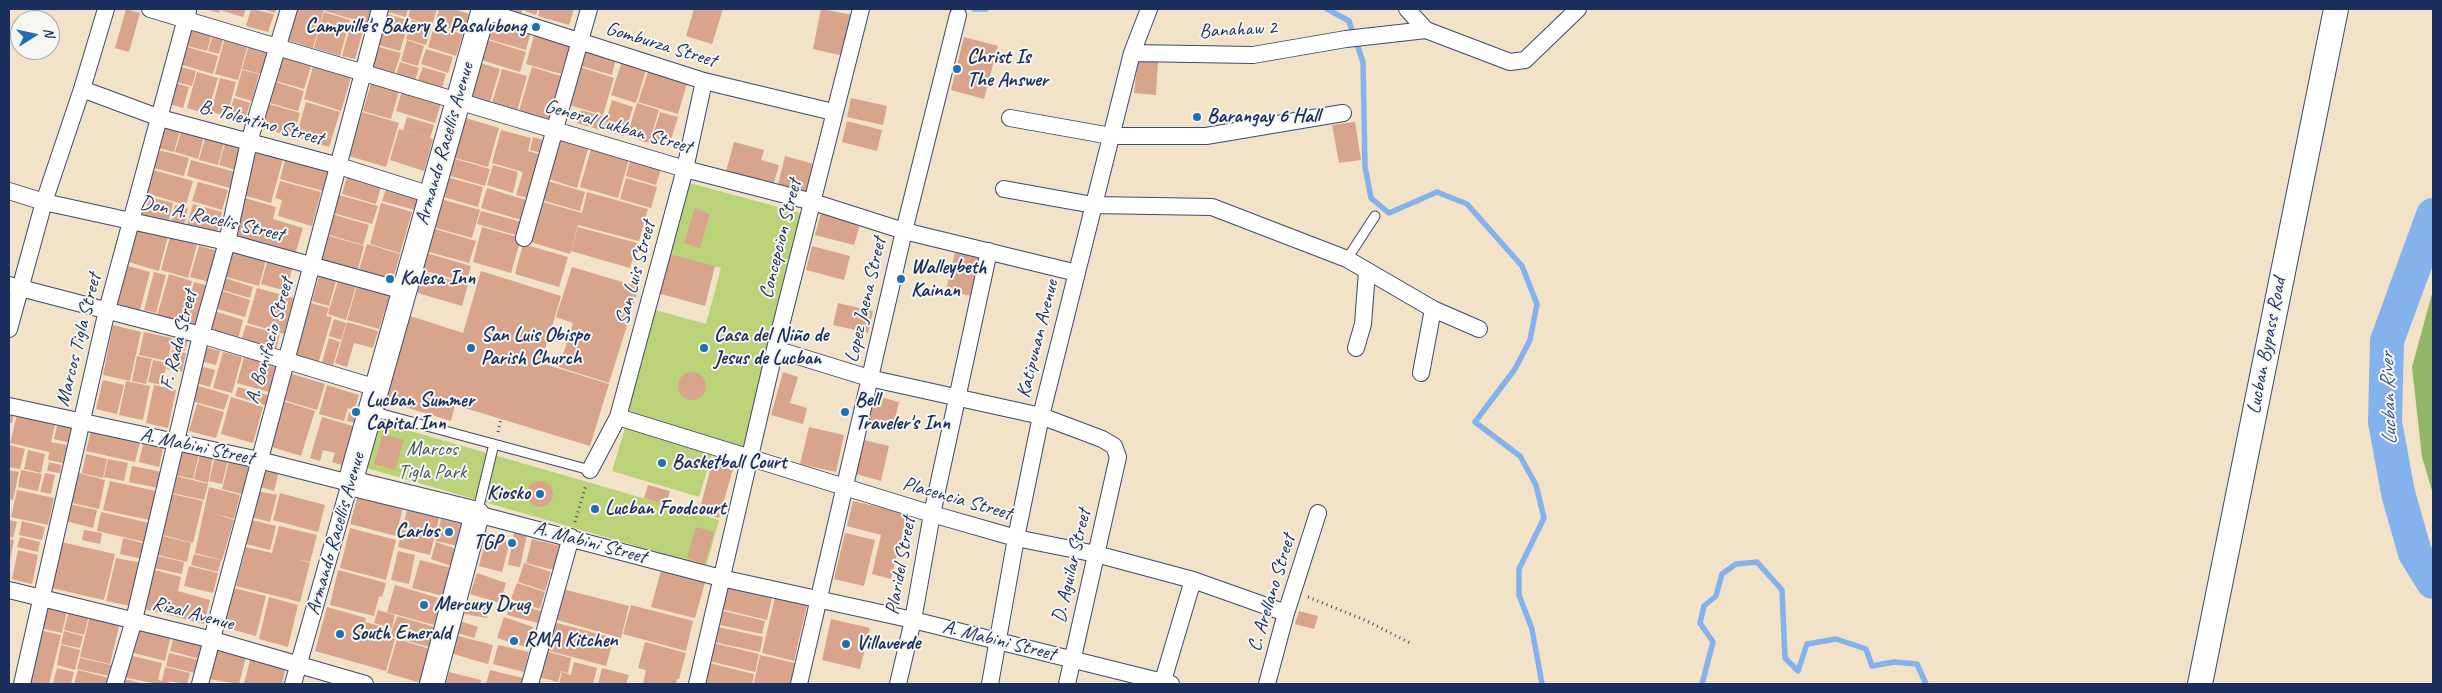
<!DOCTYPE html>
<html>
<head>
<meta charset="utf-8">
<style>
  body { margin:0 }
  #map { position:relative; width:2442px; height:693px; overflow:hidden; background:#f2e2c8; font-family:Caveat,sans-serif }
  canvas { display:block }
  .frame { position:absolute; inset:0; border:10px solid #1b2f5e; pointer-events:none }
  .north { position:absolute; left:10px; top:10px; width:50px; height:50px; box-sizing:border-box; background:#f6f6f2; border:1px solid #9ea6b7; border-radius:50%; rotate:80deg; font-size:14px; font-weight:700; line-height:20px; text-align:center; color:#1b2f5e }
  .north::after { content:''; display:block; margin:auto; width:18px; height:22px; background:#1f6fb2; clip-path:polygon(50% 0,100% 100%,50% 72%,0 100%) }
</style>
</head>
<body>
<div id="map">
<canvas width="2442" height="693"></canvas>
<div class="frame"></div>
<div class="north">N</div>
</div>
<script>
const ctx = document.querySelector('canvas').getContext('2d');
ctx.lineJoin = 'round';
function fill(path, color) { ctx.fillStyle = color; ctx.fill(path, 'evenodd'); }
const toPath = rows => new Path2D(rows.map(r => 'M' + r).join(''));
function strokePath(path, color, width, dash) { ctx.strokeStyle = color; ctx.lineWidth = width; ctx.lineCap = dash ? 'butt' : 'round'; ctx.setLineDash(dash || []); ctx.stroke(path); }
function write(font, color, halo, rows, align = 'center') {
  ctx.font = font + ' Caveat,sans-serif'; ctx.lineWidth = 4; ctx.setLineDash([]); ctx.textBaseline = 'middle'; ctx.strokeStyle = halo; ctx.fillStyle = color; for (const [text, x, y, turn = 0] of rows) {
    ctx.save(); ctx.translate(x, y); ctx.rotate((+turn || 0) * Math.PI / 180); ctx.textAlign = isNaN(turn) ? turn : align; if (halo) ctx.strokeText(text, 0, 0); ctx.fillText(text, 0, 0); ctx.restore();
  }
}
const green = toPath([
  [686,182,804,214,744,451,624,413,652,309,706,324,721,268,667,253],
  [376,421,719,520,706,566,363,467],
  [625,428,712,454,699,497,612,471]
]);
const forest = toPath([
  [2433,290,2433,494,2422,457,2412,367]
]);
const stream = toPath([
  [974,9,986,9],
  [1327,9,1349,21,1363,62,1365,167,1371,198,1389,213,1437,192,1467,204,1522,266,1537,304,1530,340,1515,369,1475,422,1520,456,1536,485,1544,518,1519,569,1519,595,1532,629,1542,684],
  [1702,684,1713,642,1700,623,1704,606,1716,596,1722,574,1736,564,1757,562,1782,590,1785,658,1798,671,1807,644,1836,639,1866,649,1872,666,1894,662,1917,664,1926,684]
]);
const river = toPath([
  [2433,215,2387,341,2385,422,2398,493,2415,553,2433,582]
]);
const building = toPath([
  [126,9,140,13,129,52,115,48],
  [206,9,246,9,243,17,220,10,219,13],
  [251,9,274,14,268,32,246,26],
  [262,9,276,9,275,13],
  [293,9,324,9,313,48,284,39],
  [326,9,367,9,373,11,369,24,325,11],
  [389,9,408,9,406,17,388,12],
  [410,9,437,9,432,25,408,18],
  [439,9,453,9,469,14,464,33,435,24],
  [510,9,523,9,521,13],
  [526,9,538,9,536,15,525,11],
  [540,9,574,9,569,25,538,16],
  [694,9,723,9,712,44,686,36],
  [821,9,853,15,844,56,813,49],
  [324,12,350,20,340,56,314,48],
  [388,14,409,21,400,51,378,45],
  [488,14,532,28,526,50,481,37],
  [352,20,365,24,355,59,342,56],
  [412,20,432,26,426,45,406,39],
  [434,26,463,34,456,56,428,47],
  [189,27,212,33,207,51,184,45],
  [535,32,571,43,561,74,526,64],
  [213,34,224,37,219,54,208,51],
  [964,37,998,46,984,99,951,90],
  [225,38,248,44,238,80,215,74],
  [481,38,526,52,520,72,475,58],
  [407,40,424,46,418,66,401,61],
  [249,45,268,50,261,74,242,69],
  [184,46,218,56,213,74,179,64],
  [379,47,401,53,394,74,373,67],
  [583,47,616,58,612,75,578,65],
  [426,49,453,57,448,73,421,64],
  [283,54,312,63,304,89,276,81],
  [623,58,647,66,636,103,611,95],
  [1138,60,1158,62,1156,95,1134,93],
  [474,61,500,69,489,105,463,98],
  [400,62,419,68,415,80,396,75],
  [314,63,352,74,341,111,304,99],
  [177,66,196,71,192,86,173,81],
  [577,66,614,78,603,115,566,104],
  [423,67,446,74,442,88,418,80],
  [532,67,567,78,554,122,519,111],
  [502,69,527,76,517,111,492,103],
  [649,69,688,80,678,114,638,102],
  [242,70,259,74,252,101,235,96],
  [197,72,218,78,207,114,187,108],
  [220,78,236,82,227,116,211,112],
  [172,82,189,87,183,108,166,103],
  [276,82,304,91,298,111,270,103],
  [371,83,399,91,391,119,363,111],
  [402,91,441,103,435,123,396,111],
  [234,98,250,103,244,122,228,117],
  [851,98,887,106,883,125,847,117],
  [612,100,633,107,624,136,603,130],
  [306,102,340,112,329,147,296,137],
  [637,103,659,110,649,143,627,136],
  [269,104,300,113,293,137,262,128],
  [581,110,605,117,601,130,577,123],
  [362,112,399,123,386,167,349,156],
  [660,112,678,117,669,146,651,141],
  [459,116,499,128,488,167,448,156],
  [407,117,434,125,430,138,403,130],
  [161,120,181,126,174,152,154,147],
  [847,121,882,130,877,151,842,142],
  [1355,122,1361,160,1339,163,1332,125],
  [183,125,205,132,198,159,175,152],
  [399,129,433,139,424,171,390,160],
  [501,130,531,138,528,151,545,156,533,199,516,195,523,172,492,163],
  [207,131,226,136,218,165,199,160],
  [227,136,244,141,236,170,219,165],
  [533,137,549,142,545,154,530,150],
  [556,139,588,149,577,188,545,178],
  [734,142,764,150,761,160,779,165,772,189,725,175],
  [155,149,189,158,184,176,150,167],
  [591,149,629,159,618,198,580,187],
  [256,151,283,159,271,203,243,195],
  [287,153,331,166,323,191,280,179],
  [785,156,818,165,809,198,777,189],
  [452,158,490,169,485,186,447,175],
  [191,160,235,172,230,188,187,176],
  [630,160,661,169,656,185,626,176],
  [493,165,518,172,513,193,487,185],
  [153,170,193,181,186,205,146,193],
  [349,170,383,180,376,204,342,194],
  [443,176,483,187,478,207,437,195],
  [626,178,657,187,651,208,620,199],
  [544,180,585,192,580,211,538,199],
  [280,181,321,192,312,226,278,216,282,200,275,198],
  [198,182,228,190,222,210,192,201],
  [387,186,418,196,415,210,382,201],
  [487,188,526,200,521,220,481,208],
  [587,192,648,209,639,241,578,225,570,254,527,241,539,201,582,213],
  [339,195,378,206,372,224,333,213],
  [146,196,173,203,168,224,140,216],
  [245,198,276,207,273,219,303,228,294,258,233,240],
  [437,198,480,210,472,238,429,226],
  [381,203,412,212,400,253,370,244],
  [193,204,222,212,216,236,186,228],
  [175,205,188,208,183,229,170,225],
  [695,208,710,214,700,248,684,243],
  [481,211,522,222,519,236,477,224],
  [821,213,860,224,854,245,815,235],
  [332,214,369,225,363,245,326,234],
  [135,226,168,236,159,271,125,261],
  [428,227,476,241,469,263,422,250],
  [482,227,521,238,511,273,473,262],
  [578,227,637,243,630,268,571,251],
  [326,235,364,246,357,272,319,261],
  [170,237,197,245,188,278,161,270],
  [367,244,400,254,392,283,358,273],
  [523,244,568,257,559,287,515,274],
  [199,246,218,251,209,282,190,277],
  [812,246,850,256,844,280,806,270],
  [230,250,266,260,259,286,223,276],
  [423,252,471,266,466,282,418,269],
  [955,252,984,258,975,297,946,290],
  [667,253,715,266,705,306,657,293],
  [268,259,293,266,286,291,261,284],
  [125,265,150,272,140,310,115,303],
  [572,267,639,287,609,383,559,367,573,323,556,317],
  [417,270,468,285,462,306,411,291],
  [481,271,561,296,541,363,609,384,590,446,455,405,451,421,382,400,407,315,463,333],
  [154,272,166,275,156,313,144,310],
  [169,274,192,281,181,322,157,316],
  [319,276,336,281,329,306,312,301],
  [222,277,253,287,250,298,219,289],
  [338,281,356,286,346,320,328,314],
  [194,282,208,286,197,327,183,323],
  [357,286,390,295,379,329,347,320],
  [257,288,294,298,284,334,247,323],
  [219,290,250,300,245,317,214,308],
  [311,303,329,308,326,316,332,317,318,364,295,357],
  [838,303,873,311,868,333,833,325],
  [214,311,243,320,238,339,208,331],
  [334,319,346,323,341,340,329,336],
  [347,322,378,331,373,348,354,343,347,367,335,363],
  [113,325,141,332,130,381,103,375],
  [246,325,280,334,276,350,241,341],
  [144,332,172,338,168,361,139,355],
  [175,338,188,340,185,351,172,348],
  [329,338,340,342,333,365,322,362],
  [205,347,220,351,216,365,201,361],
  [172,350,186,353,182,372,167,369],
  [223,352,242,357,232,393,213,388],
  [137,356,152,359,146,384,132,381],
  [244,357,276,366,269,392,237,383],
  [153,360,167,363,162,385,148,382],
  [200,366,215,370,210,387,196,383],
  '678 386a14 14 0 1 1 28 0a14 14 0 1 1-28 0Z',
  [783,372,798,377,790,403,807,408,803,424,771,415],
  [292,374,325,384,317,410,284,400],
  [103,380,124,385,117,414,96,409],
  [126,381,150,386,143,420,119,415],
  [154,385,176,390,168,428,146,423],
  [195,385,229,395,224,410,191,401],
  [327,385,359,395,354,410,348,408,344,421,319,414],
  [238,387,271,396,268,406,235,396],
  [873,395,899,402,892,431,866,424],
  [231,397,263,407,253,443,221,434],
  [283,401,315,411,301,456,269,446],
  [197,404,224,412,216,438,189,431],
  [9,409,15,410,12,423,9,422],
  [18,411,56,420,51,442,67,445,63,463,48,460,50,446,49,452,10,443],
  [349,412,360,415,358,423,347,421],
  [322,417,356,427,345,466,332,462,335,453,323,450,320,461,310,458],
  [58,421,75,426,71,443,54,439],
  [809,427,844,435,836,472,800,464],
  [91,431,140,442,135,462,86,451],
  [383,434,404,440,395,470,374,464],
  [864,440,889,446,881,481,856,474],
  [143,444,163,448,159,467,139,462],
  [9,445,25,449,20,469,9,467],
  [28,450,45,454,41,473,24,469],
  [181,450,199,454,193,479,175,475],
  [86,454,107,459,103,478,82,473],
  [200,454,213,457,208,483,194,479],
  [714,456,735,462,719,518,699,512],
  [215,457,228,460,222,484,209,481],
  [108,459,128,463,124,481,104,477],
  [229,461,249,465,242,494,222,489],
  [49,462,61,465,60,473,47,471],
  [132,466,162,472,158,488,129,482],
  [261,466,279,471,274,491,257,486],
  [9,470,19,472,13,500,9,499],
  [21,470,42,474,38,491,18,487],
  [45,473,55,475,51,494,40,492],
  [79,473,105,480,99,509,72,503],
  [176,476,208,484,204,500,172,493],
  '527 494a13 13 0 1 1 26 0a13 13 0 1 1-26 0Z',
  [110,481,156,491,149,520,103,510],
  [648,485,670,491,666,505,644,498],
  [209,487,240,495,234,519,212,513,234,520,222,560,195,553],
  [17,490,54,498,48,525,11,517],
  [257,491,277,495,270,522,251,517],
  [280,493,325,505,318,532,273,520],
  [172,494,203,501,193,543,163,535],
  [358,495,403,507,396,536,350,524],
  [853,501,907,514,891,579,872,574,881,535,847,526],
  [69,504,97,510,93,528,65,521],
  [407,510,439,518,430,555,398,547],
  [101,512,149,523,145,542,97,531],
  [248,519,276,526,270,550,242,543],
  [441,519,463,524,457,546,436,541],
  [9,520,17,522,13,538,9,537],
  [22,521,45,527,42,540,19,535],
  [279,526,317,535,310,562,297,559,310,563,300,602,236,586,246,547,272,553],
  [696,527,714,532,705,564,687,558],
  [350,528,396,540,386,580,340,568],
  [84,530,102,533,100,544,82,540],
  [514,533,527,535,520,567,508,565],
  [845,533,875,540,864,586,834,579],
  [487,535,510,541,502,572,479,566],
  [163,536,191,543,187,562,158,555],
  [20,537,40,542,38,552,17,547],
  [123,538,146,544,143,559,120,554],
  [9,539,14,540,10,561,9,560],
  [532,539,560,546,554,570,526,563],
  [61,542,115,554,104,600,51,588],
  [436,542,456,549,451,566,431,559],
  [18,550,38,555,32,584,12,579],
  [398,551,415,555,409,584,391,580],
  [194,554,221,560,218,572,191,565],
  [157,556,184,562,182,574,154,568],
  [116,558,141,563,131,606,106,601],
  [420,560,451,568,443,596,412,588],
  [524,563,551,572,545,591,518,582],
  [189,566,218,573,213,593,184,586],
  [662,567,706,579,695,618,651,607],
  [151,569,181,577,178,591,210,600,204,624,141,608],
  [338,570,386,583,382,597,379,596,374,616,330,605],
  [477,573,506,583,500,603,470,594],
  [727,581,773,592,767,620,721,609],
  [517,583,545,592,540,609,511,599],
  [395,585,442,599,434,625,387,612],
  [233,588,266,596,256,636,223,627],
  [562,589,629,606,621,638,554,619],
  [776,593,808,601,794,661,762,653],
  [269,597,298,605,288,647,259,639],
  [467,600,490,604,487,618,464,614],
  [45,601,68,607,62,633,39,628],
  [510,603,541,611,538,623,507,615],
  [631,605,693,621,686,651,623,634],
  [70,607,90,611,84,635,64,630],
  [327,607,366,618,354,662,315,651],
  [378,610,395,615,392,628,374,623],
  [91,611,121,618,110,664,80,657],
  [723,611,765,621,762,634,720,625],
  [1299,611,1318,616,1314,629,1295,624],
  [397,616,435,627,429,647,390,636],
  [504,617,533,627,526,647,497,638],
  [831,619,870,628,860,669,822,660],
  [460,621,478,627,474,638,457,633],
  [137,622,172,631,165,661,130,652],
  [365,622,391,629,389,637,395,639,386,671,354,662],
  [553,622,614,638,606,666,546,650],
  [718,627,763,637,760,652,714,642],
  [39,630,61,635,49,684,27,683],
  [64,631,83,636,80,648,61,644],
  [175,632,204,640,200,659,170,651],
  [455,635,493,645,488,664,450,653],
  [397,639,430,649,421,683,387,673],
  [645,642,686,653,679,679,677,679,676,684,643,684,646,670,638,668],
  [713,643,759,654,755,672,709,661],
  [61,645,80,650,75,670,57,665],
  [498,645,529,652,524,672,493,664],
  [218,646,247,653,239,684,209,679],
  [545,651,571,658,568,673,561,671,558,682,538,677],
  [252,652,287,662,282,684,244,684],
  [169,653,198,660,195,673,166,666],
  [128,655,162,663,157,684,123,677],
  [760,655,795,663,790,684,754,683],
  [80,658,116,666,114,677,77,669],
  [574,662,597,668,593,684,559,684,562,672,571,675],
  [709,663,754,674,752,684,705,684],
  [165,667,190,673,187,684,167,681,172,684,157,684,158,680,162,681],
  [57,668,74,672,71,684,53,684],
  [602,668,629,675,626,684,598,684],
  [78,670,109,678,107,684,74,684],
  [490,670,523,678,522,684,486,684],
  [449,672,481,680,480,684,446,684],
  [121,678,144,684,120,684]
]);
const path = toPath([
  [498,432,501,419],
  [575,522,586,485],
  [1308,597,1367,621,1410,643]
]);
const service = toPath([
  [1347,259,1375,216],
  [371,411,590,470],
  [477,514,494,444]
]);
const minor = toPath([
  [150,9,685,169,813,202,904,231,1077,273],
  [479,9,704,81,833,112],
  [1407,9,1426,30],
  [1132,53,1253,55,1346,39,1426,30,1510,62,1525,60,1578,9],
  [82,89,160,118,339,166,431,195],
  [1010,118,1111,136,1206,136,1343,113],
  [1004,189,1093,205,1212,207,1347,259,1433,309,1479,329],
  [9,191,44,202,227,242,404,291],
  [524,238,589,9],
  [9,285,201,335,377,388],
  [9,329,44,202,82,89,106,9],
  [1356,348,1363,324,1367,271],
  [775,349,869,378,1041,416,1102,439,1114,446,1118,457,1067,684],
  [1421,373,1433,309],
  [9,406,259,460,350,483,293,684],
  [618,417,932,514,1016,538,1096,554,1193,580,1286,613],
  [590,470,618,417,685,169,704,81],
  [477,514,721,578,913,620,1171,684],
  [9,590,213,640,365,684],
  [22,684,107,310,188,11],
  [115,684,134,620,201,335,227,242,249,142,289,9],
  [200,684,380,9],
  [530,684,571,537],
  [697,684,775,349,861,9],
  [799,684,904,231,958,15],
  [898,684,913,620,932,514,989,251],
  [990,684,1016,538,1041,416,1132,53,1149,9],
  [1162,684,1193,580],
  [1267,684,1286,613,1318,513]
]);
const secondary = toPath([
  [432,684,477,514,350,483,484,9],
  [2200,684,2336,9]
]);
const markers = [
  [536,27,5,"#1f6fb2"],
  [957,69,5,"#1f6fb2"],
  [1197,117,5,"#1f6fb2"],
  [390,279,5,"#1f6fb2"],
  [901,279,5,"#1f6fb2"],
  [471,348,5,"#1f6fb2"],
  [704,348,5,"#1f6fb2"],
  [356,412,5,"#1f6fb2"],
  [845,412,5,"#1f6fb2"],
  [662,463,5,"#1f6fb2"],
  [540,494,5,"#1f6fb2"],
  [595,509,5,"#1f6fb2"],
  [449,532,5,"#1f6fb2"],
  [512,543,5,"#1f6fb2"],
  [424,605,5,"#1f6fb2"],
  [340,634,5,"#1f6fb2"],
  [514,641,5,"#1f6fb2"],
  [846,644,5,"#1f6fb2"]
];
const poiNames = [
  ["Campville's Bakery & Pasalubong",526,27,"right"],
  ["Christ Is",967,58],
  ["The Answer",967,81],
  ["Barangay 6 Hall",1207,117],
  ["Walleybeth",911,268],
  ["Kainan",911,291],
  ["Kalesa Inn",400,279],
  ["San Luis Obispo",481,336],
  ["Parish Church",481,359],
  ["Casa del Niño de",714,336],
  ["Jesus de Lucban",714,359],
  ["Lucban Summer",366,401],
  ["Capital Inn",366,424],
  ["Bell",855,401],
  ["Traveler's Inn",855,424],
  ["Basketball Court",672,463],
  ["Kiosko",530,494,"right"],
  ["Lucban Foodcourt",605,509],
  ["Carlos",439,532,"right"],
  ["TGP",502,543,"right"],
  ["Mercury Drug",434,605],
  ["South Emerald",350,634],
  ["RMA Kitchen",524,641],
  ["Villaverde",856,644]
];
const streetNames = [
  ["Banahaw 2",1238,30,-3],
  ["Gomburza Street",661,45,17],
  ["B. Tolentino Street",261,123,15],
  ["General Lukban Street",618,127,16],
  ["Armando Racellis Avenue",445,144,-74],
  ["Don A. Racelis Street",212,219,13],
  ["Concepcion Street",781,239,-76],
  ["San Luis Street",636,273,-75],
  ["Lopez Jaena Street",866,300,-77],
  ["Katipunan Avenue",1038,339,-76],
  ["Marcos Tigla Street",79,340,-76],
  ["F. Rada Street",179,340,-76],
  ["A. Bonifacio Street",270,341,-74],
  ["Lucban Bypass Road",2267,346,-79],
  ["A. Mabini Street",197,447,12],
  ["Placencia Street",957,499,16],
  ["Armando Racellis Avenue",336,534,-74],
  ["A. Mabini Street",590,543,15],
  ["Plaridel Street",901,566,-80],
  ["D. Aguilar Street",1072,566,-77],
  ["C. Arellano Street",1272,593,-73],
  ["Rizal Avenue",193,614,15],
  ["A. Mabini Street",999,641,14]
];
const parkNames = [
  ["Marcos",432,450],
  ["Tigla Park",432,473]
];
const waterNames = [
  ["Lucban River",2389,399,-92]
];
fill(green, '#bad378');
fill(forest, '#93b568');
strokePath(stream, '#83b2ed', 5.5);
strokePath(river, '#83b2ed', 34);
fill(building, '#d8a48b');
strokePath(service, '#3b4a6e', 11);
strokePath(minor, '#3b4a6e', 18);
strokePath(secondary, '#3b4a6e', 26);
strokePath(path, '#3b4a6e', 3, [1, 4]);
strokePath(service, '#fff', 9);
strokePath(minor, '#fff', 16);
strokePath(secondary, '#fff', 24);
for (const [x, y, r, color] of markers) { const dot = new Path2D(); dot.arc(x, y, r, 0, 2 * Math.PI); ctx.fillStyle = color; ctx.fill(dot); strokePath(dot, '#f6f6f2', 2); }
write('bold 20px', '#1b2f5e', '#f6f6f2', poiNames, 'left');
write('20px', '#1b2f5e', '#f6f6f2', streetNames);
write('20px', '#435864', '#f6f6f2', parkNames);
write('italic 21px', '#3a5689', '#f6f6f2', waterNames);
</script>
</body>
</html>
